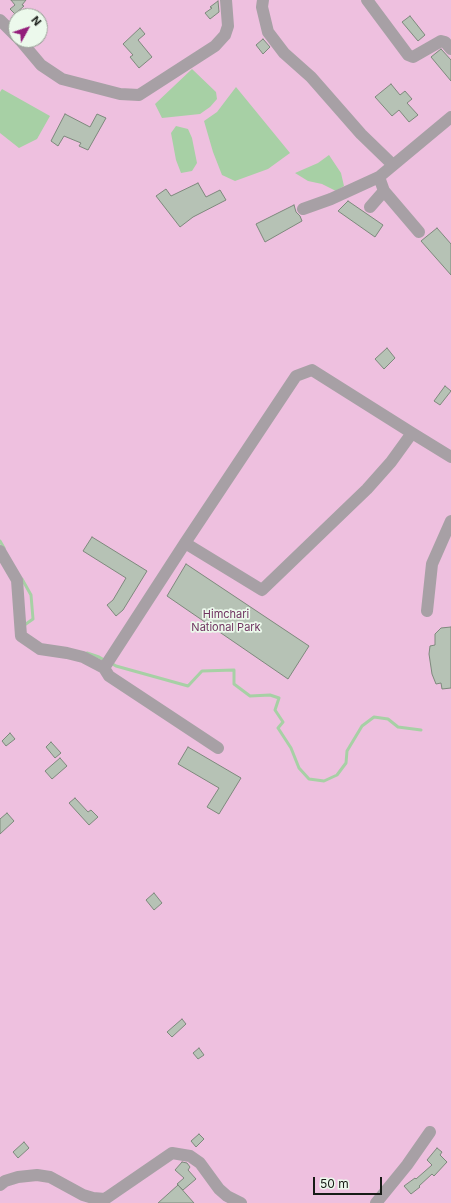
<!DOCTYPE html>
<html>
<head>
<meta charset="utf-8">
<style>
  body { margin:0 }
  #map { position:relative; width:451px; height:1203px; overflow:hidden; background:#dfecde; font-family:Inter,sans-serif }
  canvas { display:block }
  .north { position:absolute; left:8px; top:8px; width:40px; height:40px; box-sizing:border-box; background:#ecf9ec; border:1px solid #97a096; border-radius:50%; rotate:50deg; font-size:11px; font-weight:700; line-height:16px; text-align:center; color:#171b16 }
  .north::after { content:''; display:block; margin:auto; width:14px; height:18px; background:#931e7b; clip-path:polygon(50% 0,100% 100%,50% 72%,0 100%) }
  .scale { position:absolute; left:313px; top:1177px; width:69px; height:18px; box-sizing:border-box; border:2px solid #171b16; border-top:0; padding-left:5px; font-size:12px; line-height:14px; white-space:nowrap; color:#171b16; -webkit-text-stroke:3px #ecf9ec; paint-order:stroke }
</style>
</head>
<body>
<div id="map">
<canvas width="451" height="1203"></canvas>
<div class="north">N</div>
<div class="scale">50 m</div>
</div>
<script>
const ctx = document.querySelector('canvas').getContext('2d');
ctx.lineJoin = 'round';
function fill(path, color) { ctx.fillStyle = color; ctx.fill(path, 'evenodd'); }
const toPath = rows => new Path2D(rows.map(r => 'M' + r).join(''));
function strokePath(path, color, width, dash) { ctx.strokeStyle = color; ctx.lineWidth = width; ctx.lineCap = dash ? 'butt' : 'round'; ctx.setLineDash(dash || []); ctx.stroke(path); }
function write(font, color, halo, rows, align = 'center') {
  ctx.font = font + ' Inter,sans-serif'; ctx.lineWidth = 3.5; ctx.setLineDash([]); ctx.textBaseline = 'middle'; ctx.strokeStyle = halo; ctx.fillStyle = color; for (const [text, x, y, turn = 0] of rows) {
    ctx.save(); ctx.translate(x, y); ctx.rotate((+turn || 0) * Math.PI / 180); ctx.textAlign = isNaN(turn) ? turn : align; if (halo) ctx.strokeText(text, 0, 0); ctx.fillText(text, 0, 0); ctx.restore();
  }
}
const green = toPath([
  [0,0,451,0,451,1203,0,1203],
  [16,16,40,16,40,40,16,40]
]);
const water = toPath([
  [192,69,216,92,217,99,210,107,200,114,162,118,155,104],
  [236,87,290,153,268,169,235,181,222,175,213,152,204,121,217,112],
  [2,89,50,116,37,139,19,148,0,133,0,92],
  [176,126,188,129,192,138,197,163,192,171,181,173,176,160,171,133],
  [329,155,341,173,344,186,336,191,322,184,308,181,295,173,318,163]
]);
const stream = toPath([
  [0,541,4,548],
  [22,579,31,595,33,619,23,626],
  [87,653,99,657,106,661],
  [111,663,116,666,188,686,202,671,234,670,234,684,250,696,270,695,279,698,275,710,283,722,278,728,291,748,299,768,309,779,324,781,337,775,346,763,347,751,362,726,374,717,388,719,398,727,421,730]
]);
const building = toPath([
  [11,0,26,0,22,5,24,6,15,14,10,9,15,5,11,0],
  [218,1,219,12,210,19,205,13,212,8,210,7,218,1],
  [410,16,425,35,418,41,402,22,410,16],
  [140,28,145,34,138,40,152,57,139,68,130,57,133,55,123,44,140,28],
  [263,39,270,47,263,54,256,45,263,39],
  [441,49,451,60,451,81,431,57,441,49],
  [391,84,400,95,405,91,412,99,407,103,418,115,409,122,399,110,392,116,375,97,391,84],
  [65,114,90,127,97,114,106,118,88,150,79,146,81,143,64,136,58,146,51,141,65,114],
  [198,183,206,197,220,190,226,200,193,217,180,227,156,196,166,189,171,196,198,183],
  [348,201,383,225,375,237,338,211,348,201],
  [294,205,296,212,300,216,302,221,265,242,256,224,294,205],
  [437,228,451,244,451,275,421,241,437,228],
  [387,348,395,358,384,369,375,359,387,348],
  [445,386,451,391,440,405,434,401,445,386],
  [92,537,147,571,123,610,116,616,107,605,113,600,126,578,83,551,92,537],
  [186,564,309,646,288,679,167,596,186,564],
  [451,627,451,688,442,689,441,683,436,684,432,674,429,654,430,646,435,645,435,634,441,628,451,627],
  [10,733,15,739,6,746,2,741,10,733],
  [51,742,61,753,55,758,46,747,51,742],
  [188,747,241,778,219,814,207,807,219,788,178,764,188,747],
  [60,758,67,766,52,779,45,771,60,758],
  [75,798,88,812,91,810,98,817,89,825,69,803,75,798],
  [7,813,14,821,0,834,0,819,7,813],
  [154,893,162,903,154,910,146,900,154,893],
  [182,1019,186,1024,172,1037,167,1032,182,1019],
  [199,1048,204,1055,198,1059,193,1053,199,1048],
  [199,1134,204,1139,196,1147,191,1141,199,1134],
  [24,1142,29,1148,18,1158,13,1152,24,1142],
  [437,1148,442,1152,440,1155,447,1162,434,1176,432,1174,419,1186,420,1187,411,1194,404,1186,415,1178,416,1179,432,1165,427,1160,437,1148],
  [182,1162,187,1163,190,1167,188,1170,196,1179,183,1190,177,1184,184,1178,175,1170,182,1162],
  [178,1185,194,1203,158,1203,178,1185]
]);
const minor = toPath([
  [263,0,262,7,268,32,284,53,311,77,361,134,393,165],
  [367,0,408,55,413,57,441,41,445,42,451,49],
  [0,20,16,36],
  [20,40,41,65,62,79,120,94,139,95,215,46,225,35,228,26,226,0],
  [379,177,384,191,419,232],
  [370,207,384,191],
  [303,209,331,199,379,177,451,117],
  [185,543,262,590,367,489,391,462,412,433],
  [0,551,17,580,21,636,40,649,67,653,83,657,104,668,109,676,218,748],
  [427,611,432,564,451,521],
  [104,668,185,543,296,376,312,370,412,433,451,457],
  [0,1185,5,1181,18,1177,37,1175,50,1177,83,1195,93,1198,105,1199,172,1153,190,1156,200,1163,219,1189,227,1196,241,1203],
  [376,1203,407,1165,430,1132]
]);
const parkNames = [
  ["Himchari",226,615],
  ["National Park",226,628]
];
fill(green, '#eec0df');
fill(water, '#a7d0a5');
strokePath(stream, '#a7d0a5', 3);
fill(building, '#b6c2b5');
strokePath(building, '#7e897d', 1);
strokePath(minor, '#a7a0a5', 12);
write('11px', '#703461', '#ecf9ec', parkNames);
</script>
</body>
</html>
